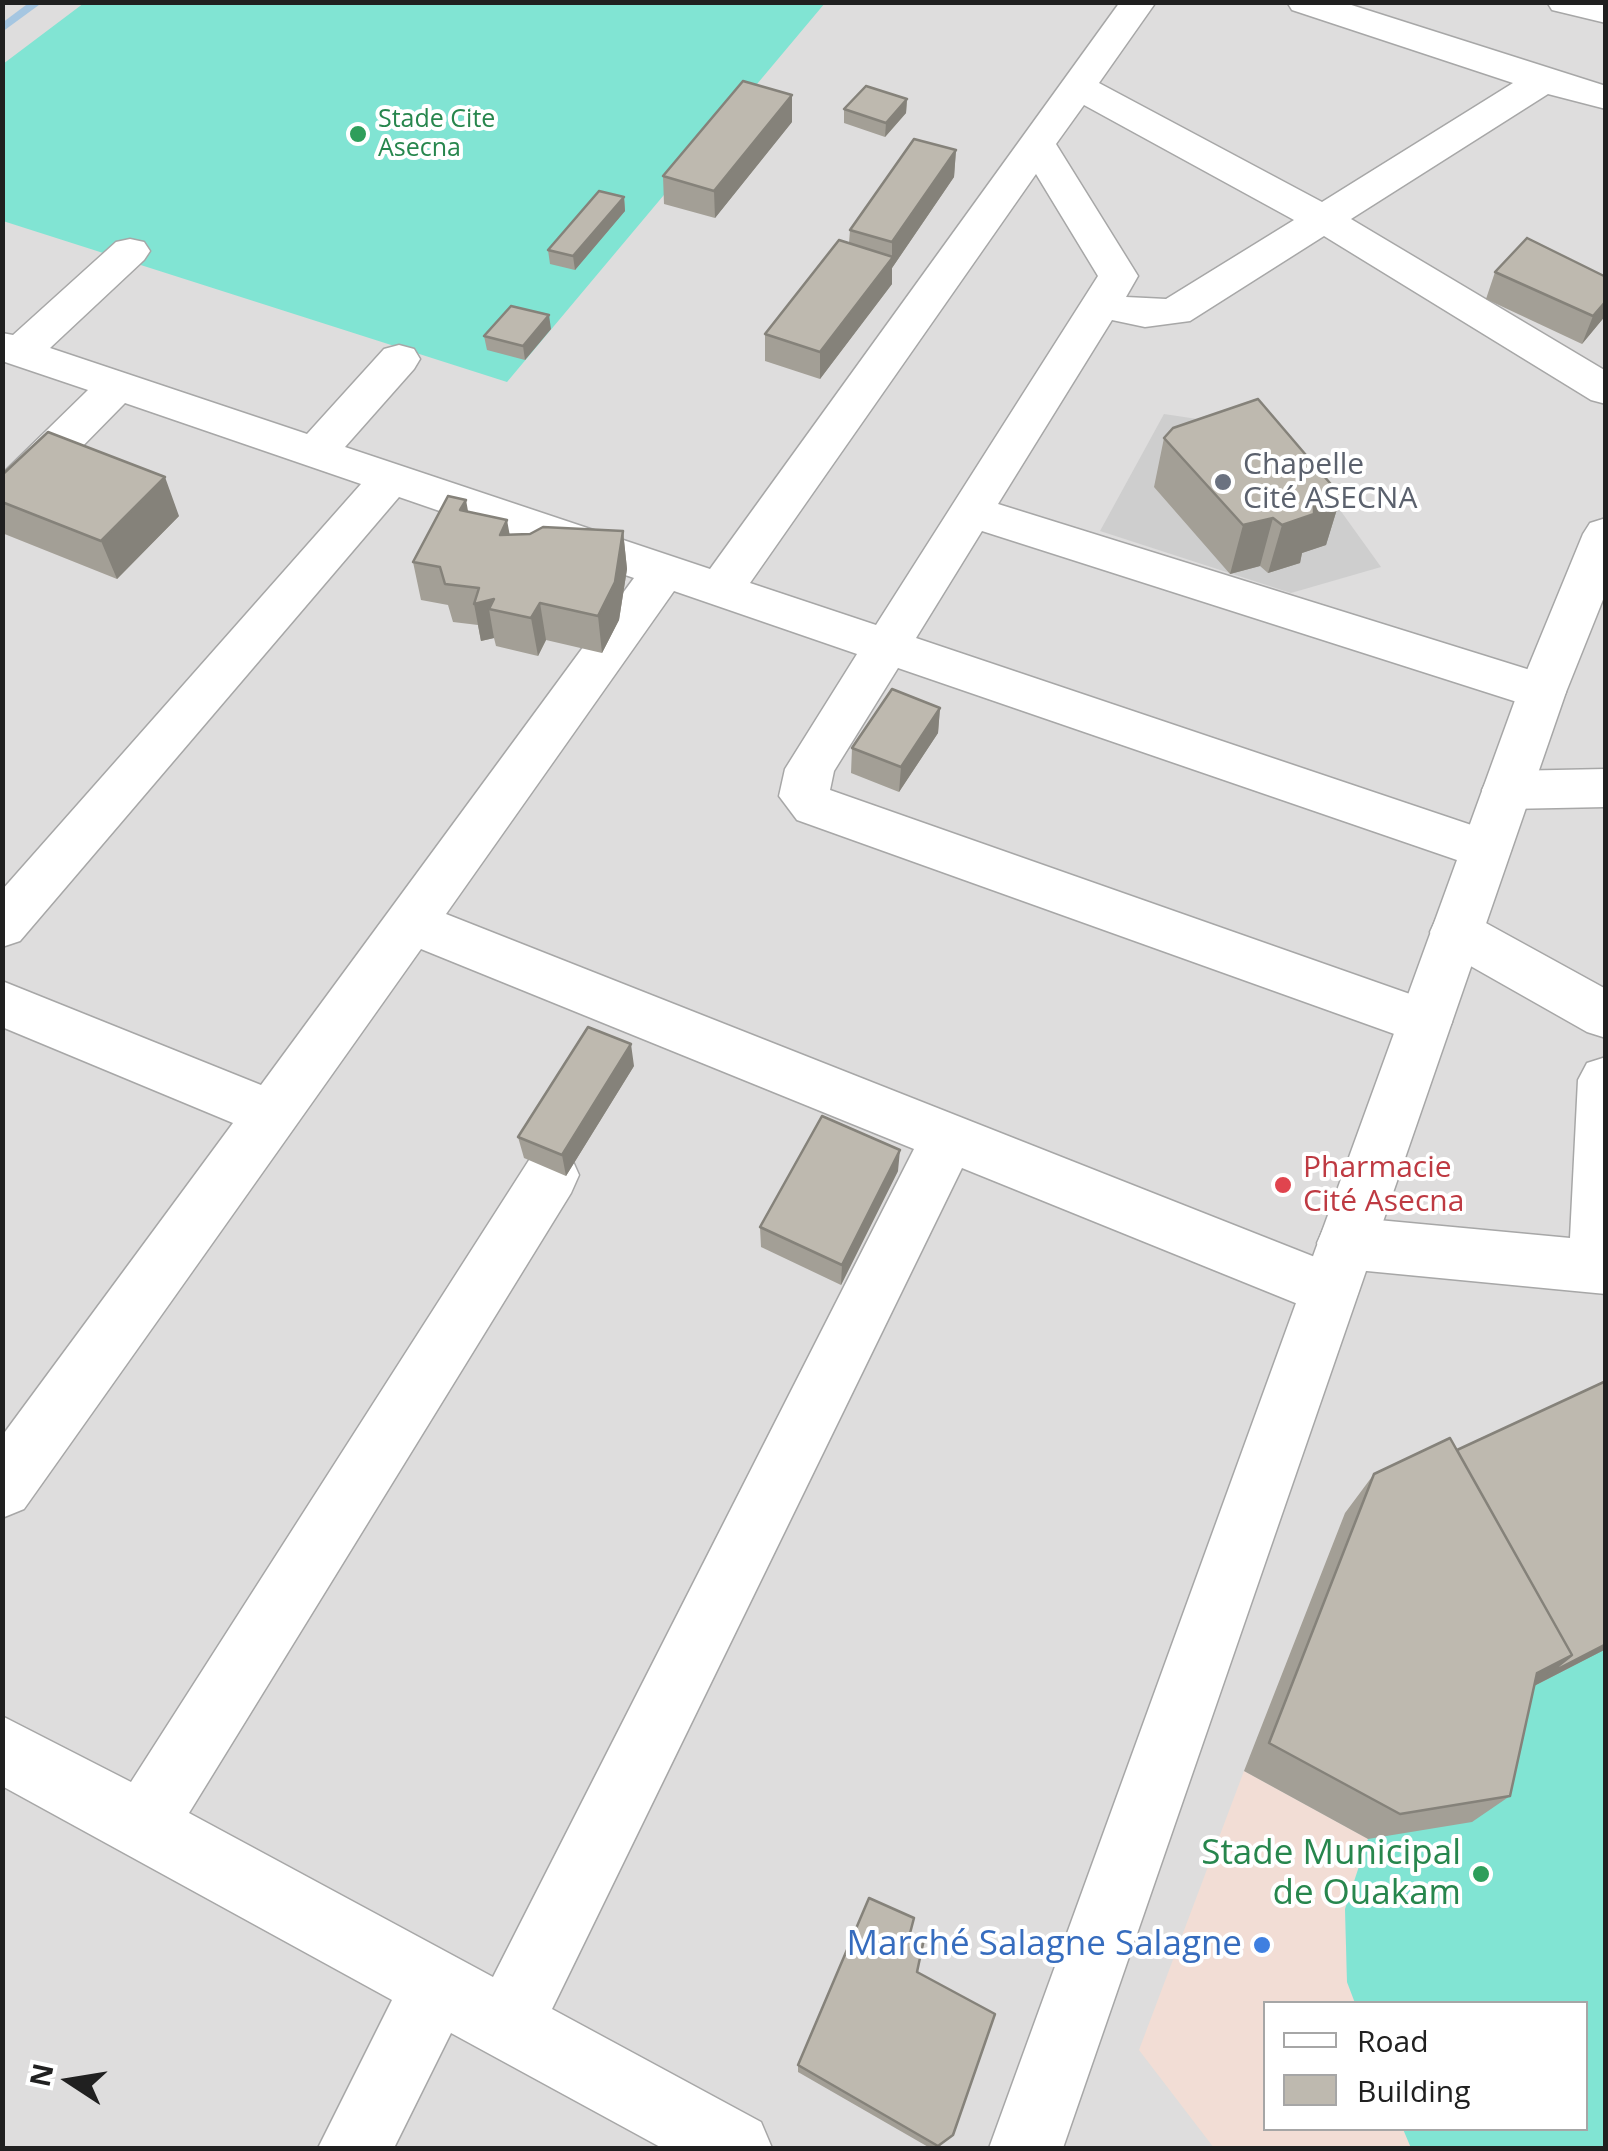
<!DOCTYPE html>
<html>
<head>
<meta charset="utf-8">
<style>
  body { margin:0 }
  #map { position:relative; width:1608px; height:2151px; overflow:hidden; background:#f1f0e6; font-family:"Open Sans",sans-serif }
  canvas { display:block }
  .frame { position:absolute; inset:0; border:5px solid #202020; pointer-events:none }
  .legend { position:absolute; left:1263px; top:2001px; width:325px; height:130px; box-sizing:border-box; background:#fff; border:2px solid #a6a6a6; margin:0; padding:12px 18px; list-style:none; font-size:30px; color:#202020 }
  .legend li { display:flex; align-items:center; gap:20px; height:50px }
  .legend b { width:50px; border:2px solid #a6a6a6 }
  .north { position:absolute; left:20px; top:2031px; width:100px; height:100px; -webkit-text-stroke:8px #fff; paint-order:stroke; rotate:282deg; font-size:28px; font-weight:700; line-height:40px; text-align:center; color:#202020 }
  .north::after { content:''; display:block; margin:auto; width:35px; height:45px; background:#202020; clip-path:polygon(50% 0,100% 100%,50% 72%,0 100%) }
</style>
</head>
<body>
<div id="map">
<canvas width="1608" height="2151"></canvas>
<div class="frame"></div>
<ul class="legend">
<li><b style="height:12px;background:#fff"></b>Road</li>
<li><b style="height:28px;background:#beb9af"></b>Building</li>
</ul>
<div class="north">N</div>
</div>
<script>
const ctx = document.querySelector('canvas').getContext('2d');
ctx.lineJoin = 'round';
function fill(path, color) { ctx.fillStyle = color; ctx.fill(path, 'evenodd'); }
const toPath = rows => new Path2D(rows.map(r => 'M' + r).join(''));
function strokePath(path, color, width, dash) { ctx.strokeStyle = color; ctx.lineWidth = width; ctx.lineCap = dash ? 'butt' : 'round'; ctx.setLineDash(dash || []); ctx.stroke(path); }
function write(font, color, halo, rows, align = 'center') {
  ctx.font = font + ' "Open Sans",sans-serif'; ctx.lineWidth = 8; ctx.setLineDash([]); ctx.textBaseline = 'middle'; ctx.strokeStyle = halo; ctx.fillStyle = color; for (const [text, x, y, turn = 0] of rows) {
    ctx.save(); ctx.translate(x, y); ctx.rotate((+turn || 0) * Math.PI / 180); ctx.textAlign = isNaN(turn) ? turn : align; if (halo) ctx.strokeText(text, 0, 0); ctx.fillText(text, 0, 0); ctx.restore();
  }
}
const residential = toPath([
  [3,3,1605,3,1605,2148,3,2148],
  [1266,2004,1586,2004,1586,2128,1266,2128]
]);
const commercial = toPath([
  [1244,1771,1368,1839,1345,1909,1347,1982,1355,2003,1266,2004,1266,2128,1403,2129,1411,2148,1214,2148,1139,2050]
]);
const religious = toPath([
  [1164,414,1284,432,1381,567,1291,593,1100,531]
]);
const pitch = toPath([
  [84,3,825,3,507,382,3,221,3,64],
  [1605,1649,1605,2148,1411,2148,1403,2129,1586,2128,1586,2004,1355,2003,1347,1982,1345,1909,1368,1839,1499,1704]
]);
const stream = toPath([
  [30,2,43,2,2,32,2,23,30,2]
]);
const minor = toPath([
  [1120,2,1156,2,1099,83,1322,202,1513,83,1292,10,1287,2,1342,2,1606,86,1606,109,1548,94,1351,219,1606,371,1606,404,1591,400,1324,236,1190,321,1145,327,1112,320,998,504,1559,679,1566,692,1559,705,1542,710,982,531,916,638,1504,836,1511,850,1504,864,1486,870,898,668,834,771,830,790,1444,1006,1452,1022,1444,1038,1425,1045,797,820,779,796,785,769,857,654,674,591,446,914,1325,1261,1317,1243,1325,1225,1346,1217,1570,1238,1578,1080,1587,1063,1606,1057,1606,1294,1346,1269,1334,1264,1351,1271,1359,1290,1351,1309,1330,1317,962,1168,552,2009,761,2122,772,2148,662,2148,451,2033,394,2148,318,2148,392,2000,2,1786,2,1716,131,1782,531,1157,551,1150,571,1157,579,1175,571,1193,189,1813,493,1977,914,1149,421,949,24,1509,2,1518,2,1436,233,1123,2,1027,2,981,261,1085,634,578,399,497,20,941,2,947,2,890,361,484,125,403,18,512,2,516,2,474,88,390,2,361,2,333,13,335,116,242,130,239,144,242,150,251,144,260,50,348,307,434,384,349,399,345,414,349,420,359,414,369,345,447,710,569,1120,2],
  [1084,105,1294,220,1166,299,1126,297,1138,276,1056,144,1084,105],
  [1036,174,1098,276,876,625,750,583,1036,174],
  [1547,2,1606,2,1606,23,1552,10,1547,2],
  [1606,769,1606,807,1507,809,1489,804,1482,790,1489,776,1507,771,1606,769],
  [1456,911,1475,917,1606,989,1606,1038,1587,1032,1437,947,1430,932,1437,917,1456,911]
]);
const tertiary = toPath([
  [1606,518,1606,592,1566,692,1063,2148,989,2148,1518,692,1583,534,1590,523,1606,518]
]);
const wall = toPath([
  [907,99,906,113,885,137,844,123,844,109],
  [792,122,715,218,664,204,663,176],
  [956,150,954,177,892,268,892,284,820,379,765,361,765,334,849,243,850,230],
  [624,197,625,211,575,270,550,264,548,250],
  [1495,272,1606,277,1606,315,1582,344,1486,299],
  [551,329,525,360,487,350,484,336],
  [1164,438,1341,496,1326,545,1302,553,1300,563,1268,573,1260,566,1230,574,1154,487],
  [2,475,179,516,117,579,2,533],
  [468,512,510,534,623,531,627,569,619,620,602,653,546,640,538,656,496,646,494,638,481,641,478,625,453,622,448,605,421,600,413,562],
  [940,708,938,733,899,792,851,773,852,748],
  [634,1066,566,1176,524,1158,518,1137],
  [898,1171,841,1285,761,1247,760,1227],
  [1606,1381,1606,1649,1534,1686,1510,1796,1472,1822,1368,1839,1244,1771,1345,1513,1374,1474,1457,1450],
  [909,1937,953,2135,936,2148,930,2148,798,2072,798,2065]
]);
const shadedWall = toPath([
  [792,95,792,122,715,218,714,191],
  [907,99,906,113,885,137,886,123],
  [956,150,954,177,892,268,892,284,820,379,820,352,892,258,892,242],
  [624,197,625,211,575,270,573,256],
  [1606,301,1606,315,1582,344,1593,316],
  [549,315,551,329,525,360,523,346],
  [165,477,179,516,117,579,101,541],
  [1341,496,1326,545,1302,553,1300,563,1268,573,1282,525,1314,505],
  [466,500,473,538,460,510],
  [1273,518,1260,566,1230,574,1243,525],
  [507,520,514,558,500,535],
  [623,531,627,569,619,620,602,653,598,616],
  [494,599,489,609,494,638,481,641,474,604],
  [540,603,546,640,538,656,531,618],
  [940,708,938,733,899,792,901,767],
  [631,1044,634,1066,566,1176,562,1155],
  [900,1150,898,1171,841,1285,842,1265],
  [1606,1644,1606,1649,1499,1704,1537,1673,1572,1655]
]);
const building = toPath([
  [743,81,792,95,714,191,663,176,743,81],
  [866,86,907,99,886,123,844,109,866,86],
  [914,139,956,150,892,242,850,230,914,139],
  [599,191,624,197,573,256,548,250,599,191],
  [1527,238,1606,277,1606,301,1593,316,1495,272,1527,238],
  [839,240,893,257,820,352,765,334,839,240],
  [511,306,549,315,523,346,484,336,511,306],
  [1258,399,1341,496,1314,505,1314,514,1282,525,1273,518,1243,525,1164,438,1173,428,1258,399],
  [48,432,165,477,101,541,2,502,2,475,48,432],
  [448,496,466,500,460,510,507,520,500,535,530,534,543,527,623,531,615,582,598,616,540,603,531,618,489,609,494,599,474,604,479,588,445,584,440,567,413,562,448,496],
  [892,689,940,708,901,767,852,748,892,689],
  [588,1027,631,1044,562,1155,518,1137,588,1027],
  [822,1116,900,1150,842,1265,760,1227,822,1116],
  [1606,1381,1606,1644,1548,1674,1572,1655,1457,1450,1606,1381],
  [1450,1438,1572,1655,1537,1673,1510,1796,1400,1814,1269,1743,1374,1474,1450,1438],
  [869,1898,914,1918,909,1937,924,1939,917,1972,995,2014,953,2135,938,2146,798,2065,869,1898]
]);
const markers = [
  [358,134,10,"#2e9e5b"],
  [1223,482,10,"#6b7280"],
  [1283,1185,10,"#e0444e"],
  [1481,1874,10,"#2e9e5b"],
  [1262,1945,10,"#3f7fe0"]
];
const farLeisurenames = [
  ["Stade Cite",378,120],
  ["Asecna",378,149]
];
const worshipNames = [
  ["Chapelle",1243,465],
  ["Cité ASECNA",1243,499]
];
const healthNames = [
  ["Pharmacie",1303,1168],
  ["Cité Asecna",1303,1202]
];
const nearLeisurenames = [
  ["Stade Municipal",1461,1854],
  ["de Ouakam",1461,1894]
];
const nearShopnames = [
  ["Marché Salagne Salagne",1242,1945]
];
fill(residential, '#dedddd');
fill(commercial, '#f2ddd5');
fill(religious, '#cecece');
fill(pitch, '#81e4d3');
fill(stream, '#a5c6e1');
strokePath(minor, '#a7a7a7', 3);
strokePath(tertiary, '#a7a7a7', 3);
fill(minor, '#fff');
fill(tertiary, '#fff');
fill(wall, '#a39f96');
fill(shadedWall, '#85827a');
fill(building, '#beb9af');
strokePath(building, '#85827a', 2.5);
for (const [x, y, r, color] of markers) { const dot = new Path2D(); dot.arc(x, y, r, 0, 2 * Math.PI); ctx.fillStyle = color; ctx.fill(dot); strokePath(dot, '#fff', 4); }
write('25px', '#27864d', '#fff', farLeisurenames, 'left');
write('30px', '#5b616d', '#fff', worshipNames, 'left');
write('30px', '#be3a42', '#fff', healthNames, 'left');
write('35px', '#27864d', '#fff', nearLeisurenames, 'right');
write('35px', '#366cbe', '#fff', nearShopnames, 'right');
</script>
</body>
</html>
